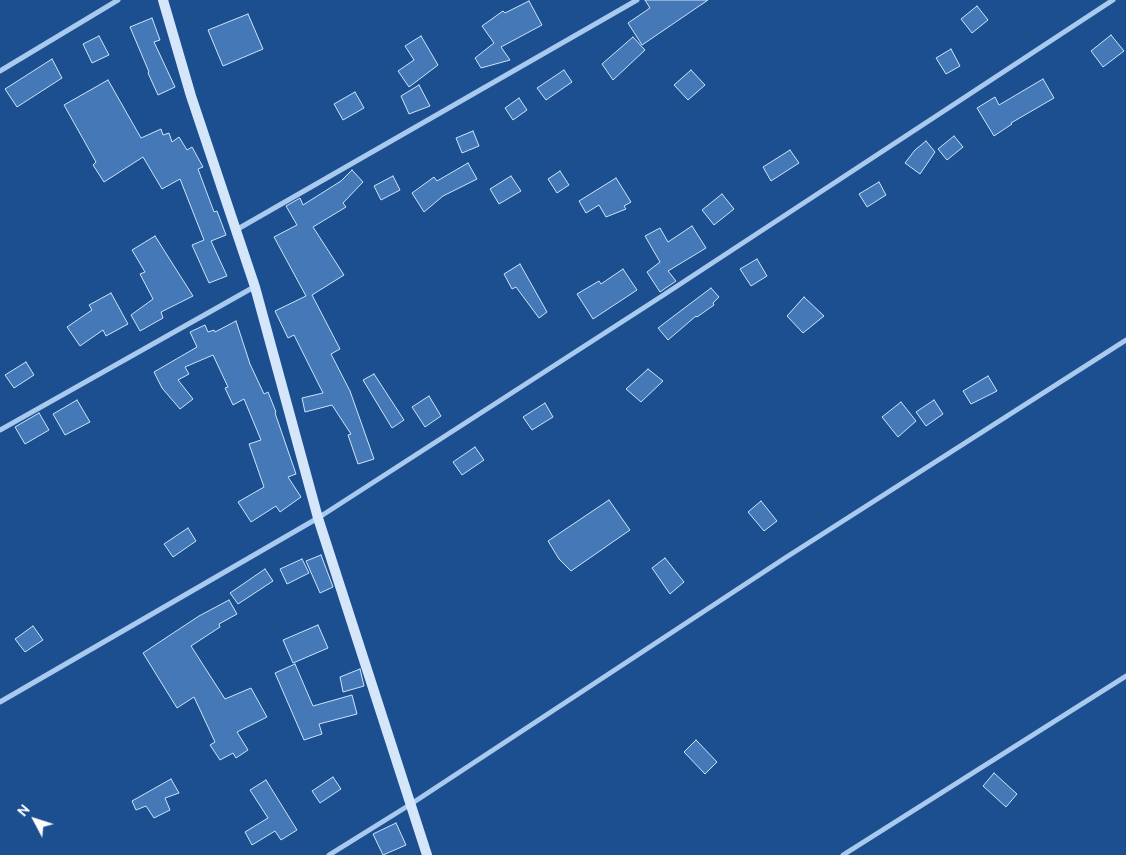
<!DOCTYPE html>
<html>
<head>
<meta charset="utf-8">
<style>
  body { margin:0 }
  #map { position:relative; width:1126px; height:855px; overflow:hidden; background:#1b4f8f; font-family:Ubuntu,sans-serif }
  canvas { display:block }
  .north { position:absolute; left:10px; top:795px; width:50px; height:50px; -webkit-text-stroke:4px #1b4f8f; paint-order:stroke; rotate:310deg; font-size:14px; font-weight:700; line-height:20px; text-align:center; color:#fff }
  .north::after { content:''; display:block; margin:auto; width:18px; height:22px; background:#fff; clip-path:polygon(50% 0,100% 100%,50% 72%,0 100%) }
</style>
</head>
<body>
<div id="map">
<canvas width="1126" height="855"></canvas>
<div class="north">N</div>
</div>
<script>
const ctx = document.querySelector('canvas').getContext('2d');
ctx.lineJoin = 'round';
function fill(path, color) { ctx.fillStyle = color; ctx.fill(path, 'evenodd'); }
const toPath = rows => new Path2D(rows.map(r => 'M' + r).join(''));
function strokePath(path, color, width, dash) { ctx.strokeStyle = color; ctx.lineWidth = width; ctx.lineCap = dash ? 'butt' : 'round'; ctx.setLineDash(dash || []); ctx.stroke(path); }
const building = toPath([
  [645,0,708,0,642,45,628,23,650,8,645,0],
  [529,1,542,25,501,47,510,60,481,68,475,58,494,43,482,26,503,11,505,13,529,1],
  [977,6,988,20,972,33,961,19,977,6],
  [248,14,263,49,223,66,208,30,248,14],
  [152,18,160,40,154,42,175,87,158,95,148,73,149,72,130,27,152,18],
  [1111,35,1124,51,1103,67,1091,51,1111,35],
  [99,36,109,55,92,63,83,44,99,36],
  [421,36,438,65,409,87,398,71,414,60,405,46,421,36],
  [633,37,645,50,613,80,602,64,633,37],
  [951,49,960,66,946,74,936,58,951,49],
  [52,59,62,78,17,107,5,89,52,59],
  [564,70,572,82,546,100,537,88,564,70],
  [691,70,705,85,688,100,674,85,691,70],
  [1043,79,1054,98,1011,123,1012,124,994,136,977,108,995,97,999,105,1043,79],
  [108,80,141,138,161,129,163,135,169,133,172,142,179,137,187,150,192,147,203,167,198,169,214,212,217,211,226,235,211,241,227,276,209,283,192,245,204,240,180,179,162,189,143,157,104,182,93,165,96,162,64,105,108,80],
  [419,85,430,106,409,114,401,96,419,85],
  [355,92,364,108,343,120,334,104,355,92],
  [519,98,527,110,513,120,505,108,519,98],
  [473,131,479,146,462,153,456,138,473,131],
  [954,136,963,147,947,160,938,149,954,136],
  [926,141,935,152,920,174,905,163,915,150,926,141],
  [790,150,799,163,771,181,763,167,790,150],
  [468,163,477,179,443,196,424,212,412,193,434,177,437,181,468,163],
  [352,170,363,182,343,203,346,207,313,227,344,275,312,295,340,349,331,354,350,391,374,459,358,464,348,435,351,434,332,405,305,412,302,398,323,393,294,335,288,338,275,311,306,296,274,237,297,225,286,206,300,198,303,205,341,181,352,170],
  [560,171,569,185,557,193,548,179,560,171],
  [393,176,400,190,381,200,374,186,393,176],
  [511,176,521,191,499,204,490,189,511,176],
  [616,178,631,202,624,206,626,209,606,217,599,205,586,213,579,201,616,178],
  [879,182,886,195,867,207,859,194,879,182],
  [722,194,734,209,714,225,702,210,722,194],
  [692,226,706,248,668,271,676,281,660,292,647,272,660,262,645,236,660,228,668,242,692,226],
  [155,236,193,296,161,312,163,318,140,331,131,315,153,299,140,274,145,272,132,250,155,236],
  [757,259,767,276,751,286,740,269,757,259],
  [520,264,547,312,539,318,516,287,512,289,504,274,520,264],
  [623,269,637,290,593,319,577,294,599,281,601,284,623,269],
  [711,288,719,297,713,303,714,305,697,317,696,316,668,340,658,328,711,288],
  [111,293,128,324,106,336,103,330,80,346,67,327,92,310,89,305,111,293],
  [804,297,824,316,803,333,787,316,804,297],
  [236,321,250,364,264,394,268,392,276,412,275,413,296,474,288,477,301,497,280,512,276,506,251,522,238,502,264,487,249,444,261,440,244,399,233,405,225,388,228,387,213,355,185,367,189,374,178,380,193,399,180,409,162,388,154,372,197,347,190,332,205,325,208,332,214,330,215,332,236,321],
  [26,362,34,375,14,388,5,375,26,362],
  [648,369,663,381,641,402,626,389,648,369],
  [374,374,404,420,392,428,363,380,374,374],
  [988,376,997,391,971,404,963,391,988,376],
  [429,396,441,416,425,427,412,407,429,396],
  [77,400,90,422,65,435,53,414,77,400],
  [934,400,943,414,926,426,916,412,934,400],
  [901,402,916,421,898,437,882,417,901,402],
  [545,403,553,417,532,430,523,417,545,403],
  [39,413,49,430,25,444,15,427,39,413],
  [475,447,484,460,462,475,453,462,475,447],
  [609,500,630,530,571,571,559,559,548,541,609,500],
  [761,501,777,521,764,531,748,512,761,501],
  [188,528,196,541,173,557,164,544,188,528],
  [321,555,333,587,320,593,306,561,321,555],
  [665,558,684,582,670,594,652,568,665,558],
  [302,559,309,573,287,584,280,569,302,559],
  [265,569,273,581,238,604,230,593,265,569],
  [229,600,237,614,219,624,220,627,191,646,225,699,251,688,267,717,237,732,248,750,236,758,233,753,220,760,210,745,215,742,194,697,177,708,143,653,199,616,229,600],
  [318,625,328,648,293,663,283,640,318,625],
  [33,626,43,640,25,652,15,639,33,626],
  [295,664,313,706,352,695,357,714,319,724,322,734,304,740,275,673,295,664],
  [360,669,364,686,343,692,340,677,360,669],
  [696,740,717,762,705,774,684,752,696,740],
  [994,773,1017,794,1006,807,983,786,994,773],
  [333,777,341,789,320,803,312,791,333,777],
  [171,779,179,793,165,798,170,810,154,818,146,806,136,810,132,801,171,779],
  [266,780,297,830,281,840,275,831,252,845,245,832,268,818,250,790,266,780],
  [396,823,406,845,383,855,373,834,396,823]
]);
const street = toPath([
  [0,71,118,0],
  [236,230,637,0],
  [0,430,254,287],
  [0,702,318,518,662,296,1113,0],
  [329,855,411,804,785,558,1126,340],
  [843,855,1126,676]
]);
const secondary = toPath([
  [163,0,191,96,255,287,318,518,427,855]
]);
fill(building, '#4478b7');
strokePath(building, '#cfe3fa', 1);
strokePath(street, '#a9c9ee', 5);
strokePath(secondary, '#d6e6fa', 10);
</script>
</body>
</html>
